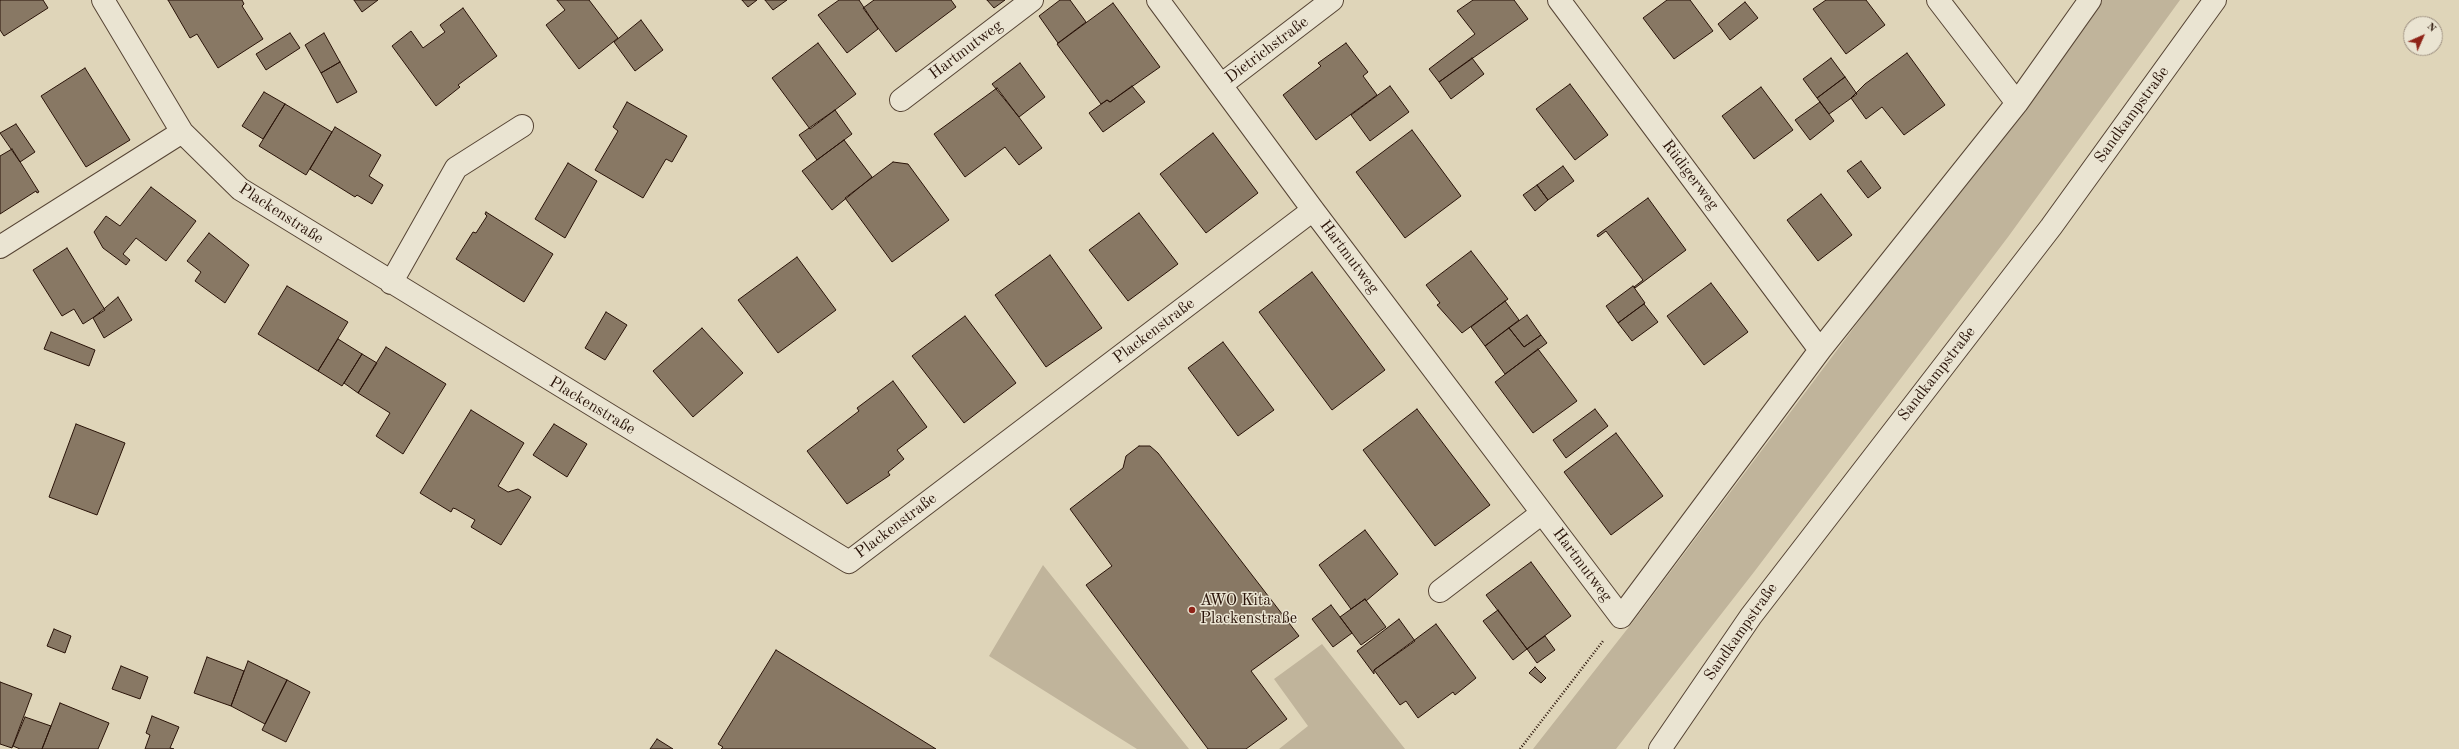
<!DOCTYPE html>
<html>
<head>
<meta charset="utf-8">
<style>
  body { margin:0 }
  #map { position:relative; width:2459px; height:749px; overflow:hidden; background:#dfd5b9; font-family:"Old Standard TT",serif }
  canvas { display:block }
  .north { position:absolute; left:2403px; top:16px; width:40px; height:40px; box-sizing:border-box; background:#eae4d2; border:1px solid #9d9081; border-radius:50%; rotate:45deg; font-size:11px; font-weight:700; line-height:16px; text-align:center; color:#291308 }
  .north::after { content:''; display:block; margin:auto; width:14px; height:18px; background:#8f2418; clip-path:polygon(50% 0,100% 100%,50% 72%,0 100%) }
</style>
</head>
<body>
<div id="map">
<canvas width="2459" height="749"></canvas>
<div class="north">N</div>
</div>
<script>
const ctx = document.querySelector('canvas').getContext('2d');
ctx.lineJoin = 'round';
function fill(path, color) { ctx.fillStyle = color; ctx.fill(path, 'evenodd'); }
const toPath = rows => new Path2D(rows.map(r => 'M' + r).join(''));
function strokePath(path, color, width, dash) { ctx.strokeStyle = color; ctx.lineWidth = width; ctx.lineCap = dash ? 'butt' : 'round'; ctx.setLineDash(dash || []); ctx.stroke(path); }
function write(font, color, halo, rows, align = 'center') {
  ctx.font = font + ' "Old Standard TT",serif'; ctx.lineWidth = 3; ctx.setLineDash([]); ctx.textBaseline = 'middle'; ctx.strokeStyle = halo; ctx.fillStyle = color; for (const [text, x, y, turn = 0] of rows) {
    ctx.save(); ctx.translate(x, y); ctx.rotate((+turn || 0) * Math.PI / 180); ctx.textAlign = isNaN(turn) ? turn : align; if (halo) ctx.strokeText(text, 0, 0); ctx.fillText(text, 0, 0); ctx.restore();
  }
}
const green = toPath([
  [2100,0,2180,0,2008,237,1754,572,1616,749,1533,749,1632,623],
  [1043,565,1189,749,1137,749,989,656],
  [1322,644,1405,749,1279,749,1308,726,1274,679]
]);
const building = toPath([
  [0,0,43,0,48,8,4,36,0,30,0,0],
  [168,0,242,0,244,4,242,6,263,39,218,68,197,34,190,38,168,0],
  [354,0,378,0,362,12,354,0],
  [557,0,589,0,618,38,579,69,546,25,565,10,557,0],
  [742,0,757,0,748,7,742,0],
  [765,0,787,0,773,10,765,0],
  [839,0,859,0,878,29,847,53,818,15,839,0],
  [874,0,951,0,956,7,896,52,863,8,874,0],
  [987,0,1005,0,994,8,987,0],
  [1060,0,1070,0,1086,22,1058,43,1039,16,1060,0],
  [1473,0,1514,0,1528,19,1439,82,1429,69,1475,34,1457,11,1473,0],
  [1667,0,1690,0,1713,31,1674,59,1643,18,1667,0],
  [1826,0,1866,0,1885,25,1846,54,1813,9,1826,0],
  [1745,2,1758,18,1730,40,1718,24,1745,2],
  [1113,3,1160,67,1110,102,1107,100,1101,104,1057,44,1113,3],
  [463,8,497,56,458,85,460,87,436,106,392,46,411,31,423,48,445,32,440,25,463,8],
  [641,20,663,50,635,71,614,42,641,20],
  [290,33,300,48,266,70,256,54,290,33],
  [324,33,340,62,321,73,305,45,324,33],
  [818,43,856,94,810,129,772,78,818,43],
  [1346,43,1368,72,1363,76,1377,95,1316,140,1283,95,1321,66,1318,63,1346,43],
  [1907,53,1945,105,1904,135,1882,107,1866,119,1851,98,1865,84,1907,53],
  [1472,58,1484,74,1451,99,1439,82,1472,58],
  [1831,58,1845,77,1817,98,1803,79,1831,58],
  [340,62,357,92,337,103,321,73,340,62],
  [1020,63,1045,97,1019,117,992,84,1020,63],
  [85,68,130,140,86,167,41,96,85,68],
  [1845,77,1857,94,1829,114,1817,98,1845,77],
  [1570,84,1608,135,1575,160,1536,109,1570,84],
  [1132,86,1145,102,1103,132,1089,113,1107,100,1110,102,1132,86],
  [1390,86,1409,112,1370,141,1351,115,1390,86],
  [1761,87,1793,130,1754,159,1722,116,1761,87],
  [997,88,1042,148,1019,165,1005,147,965,177,934,134,997,88],
  [264,92,285,104,263,139,242,126,264,92],
  [627,102,687,136,672,162,666,159,643,198,595,170,618,131,613,127,627,102],
  [1820,102,1834,121,1810,140,1795,120,1820,102],
  [285,104,332,132,306,175,259,146,285,104],
  [835,110,852,134,817,160,799,135,835,110],
  [16,124,35,152,20,162,0,133,16,124],
  [335,127,381,155,369,176,383,185,372,204,357,195,355,197,310,169,335,127],
  [1412,130,1461,196,1405,238,1356,172,1412,130],
  [1213,133,1258,193,1206,233,1160,174,1213,133],
  [844,140,872,177,832,210,802,171,844,140],
  [12,149,39,192,37,193,36,191,0,214,0,156,12,149],
  [1861,161,1881,188,1868,198,1847,171,1861,161],
  [893,162,908,164,949,220,892,262,845,198,893,162],
  [568,163,597,181,565,238,535,219,568,163],
  [1563,166,1574,181,1548,200,1537,185,1563,166],
  [1537,185,1548,200,1535,211,1523,195,1537,185],
  [151,187,196,221,166,261,136,238,123,254,130,260,126,265,103,248,94,232,106,216,120,226,151,187],
  [1821,194,1852,235,1818,261,1787,220,1821,194],
  [1648,198,1686,250,1635,288,1634,287,1643,280,1606,231,1598,237,1597,235,1648,198],
  [486,212,553,254,524,302,456,259,473,232,476,233,487,216,485,214,486,212],
  [1139,213,1178,264,1128,301,1089,250,1139,213],
  [209,233,249,265,225,303,195,281,201,272,187,261,209,233],
  [67,248,105,310,83,324,74,309,62,316,33,270,67,248],
  [1471,251,1508,299,1462,333,1437,305,1440,303,1426,285,1471,251],
  [1050,255,1102,328,1046,367,995,295,1050,255],
  [797,257,836,310,778,353,738,300,797,257],
  [1312,272,1385,370,1332,410,1259,312,1312,272],
  [1711,283,1748,332,1704,365,1667,316,1711,283],
  [287,286,348,322,318,371,258,334,287,286],
  [1633,286,1645,303,1618,323,1606,306,1633,286],
  [118,297,132,320,104,338,93,318,118,297],
  [1505,301,1519,320,1485,346,1471,327,1505,301],
  [1644,304,1658,322,1632,341,1618,323,1644,304],
  [606,312,627,325,605,360,585,348,606,312],
  [1527,315,1541,335,1524,347,1509,328,1527,315],
  [965,316,1016,383,964,423,912,356,965,316],
  [702,328,743,373,693,417,653,371,702,328],
  [1509,328,1524,347,1541,335,1547,343,1505,374,1485,346,1509,328],
  [51,332,95,350,89,366,44,349,51,332],
  [338,339,362,354,342,386,318,371,338,339],
  [1223,342,1274,410,1238,436,1188,368,1223,342],
  [386,347,446,384,403,454,376,436,390,413,358,393,386,347],
  [1538,349,1577,401,1533,433,1495,382,1538,349],
  [362,354,377,363,358,393,344,383,362,354],
  [893,381,927,427,897,450,904,459,888,472,890,475,847,504,807,451,859,411,857,408,893,381],
  [1417,409,1490,505,1435,546,1363,450,1417,409],
  [1595,409,1608,426,1566,458,1553,440,1595,409],
  [471,410,524,443,498,486,508,492,518,489,531,497,501,545,471,527,475,520,456,509,453,508,451,512,420,493,471,410],
  [76,424,125,443,97,515,49,497,76,424],
  [554,424,587,444,567,477,533,455,554,424],
  [1616,433,1663,496,1611,535,1564,472,1616,433],
  [1139,446,1150,446,1158,453,1299,636,1251,671,1287,719,1246,749,1208,749,1086,585,1112,566,1070,509,1123,468,1126,456,1139,446],
  [1365,530,1398,574,1366,601,1365,599,1351,609,1319,565,1365,530],
  [1531,562,1571,616,1527,649,1486,595,1531,562],
  [1365,599,1386,627,1361,645,1340,617,1365,599],
  [1331,605,1352,633,1333,647,1312,619,1331,605],
  [1498,610,1527,649,1513,660,1483,621,1498,610],
  [1399,619,1415,641,1374,670,1374,674,1357,651,1399,619],
  [1436,624,1476,678,1455,695,1453,692,1418,718,1406,701,1400,705,1374,670,1436,624],
  [54,629,71,636,65,653,47,646,54,629],
  [1545,636,1555,650,1537,663,1527,649,1545,636],
  [776,650,936,749,721,749,723,747,718,744,776,650],
  [207,657,244,671,231,706,194,693,207,657],
  [248,661,287,680,265,724,231,706,248,661],
  [121,666,148,677,140,699,112,689,121,666],
  [1535,667,1546,678,1541,683,1529,673,1535,667],
  [287,680,310,692,286,742,262,730,287,680],
  [0,682,32,694,12,748,0,744,0,682],
  [60,703,109,723,98,749,42,749,60,703],
  [152,716,179,727,170,748,174,749,145,749,150,735,146,733,152,716],
  [25,717,51,726,42,749,20,749,13,746,25,717],
  [657,739,673,749,650,749,657,739]
]);
const path = toPath([
  [1520,749,1603,641]
]);
const minor = toPath([
  [103,0,182,132,240,189,849,562,1313,210],
  [1158,0,1313,210,1621,617,1820,350,2017,103,2090,0],
  [1559,0,1820,350],
  [1938,0,2017,103],
  [1221,85,1332,0],
  [901,100,1032,0],
  [0,247,182,132],
  [391,283,456,168,522,126],
  [1440,591,1542,513]
]);
const tertiary = toPath([
  [1660,749,1751,616,2051,227,2215,0]
]);
const markers = [
  [1192,610,4,"#8f2418"]
];
const streetNames = [
  ["Hartmutweg",966,50,-37],
  ["Dietrichstraße",1267,50,-37],
  ["Sandkampstraße",2132,115,-54],
  ["Rüdigerweg",1690,175,53],
  ["Plackenstraße",281,214,33],
  ["Hartmutweg",1349,257,53],
  ["Plackenstraße",1154,331,-37],
  ["Sandkampstraße",1937,374,-52],
  ["Plackenstraße",592,406,31],
  ["Plackenstraße",896,526,-37],
  ["Hartmutweg",1582,565,53],
  ["Sandkampstraße",1741,632,-55]
];
const poiNames = [
  ["AWO Kita",1200,601],
  ["Plackenstraße",1200,619]
];
fill(green, '#c0b49b');
fill(building, '#887864');
strokePath(building, '#291308', 1);
strokePath(minor, '#564434', 24);
strokePath(tertiary, '#564434', 24);
strokePath(path, '#291308', 2.5, [1, 2]);
strokePath(minor, '#eae4d2', 22);
strokePath(tertiary, '#eae4d2', 22);
for (const [x, y, r, color] of markers) { const dot = new Path2D(); dot.arc(x, y, r, 0, 2 * Math.PI); ctx.fillStyle = color; ctx.fill(dot); strokePath(dot, '#eae4d2', 1.5); }
write('16px', '#291308', '#eae4d2', streetNames);
write('16px', '#291308', '#eae4d2', poiNames, 'left');
</script>
</body>
</html>
